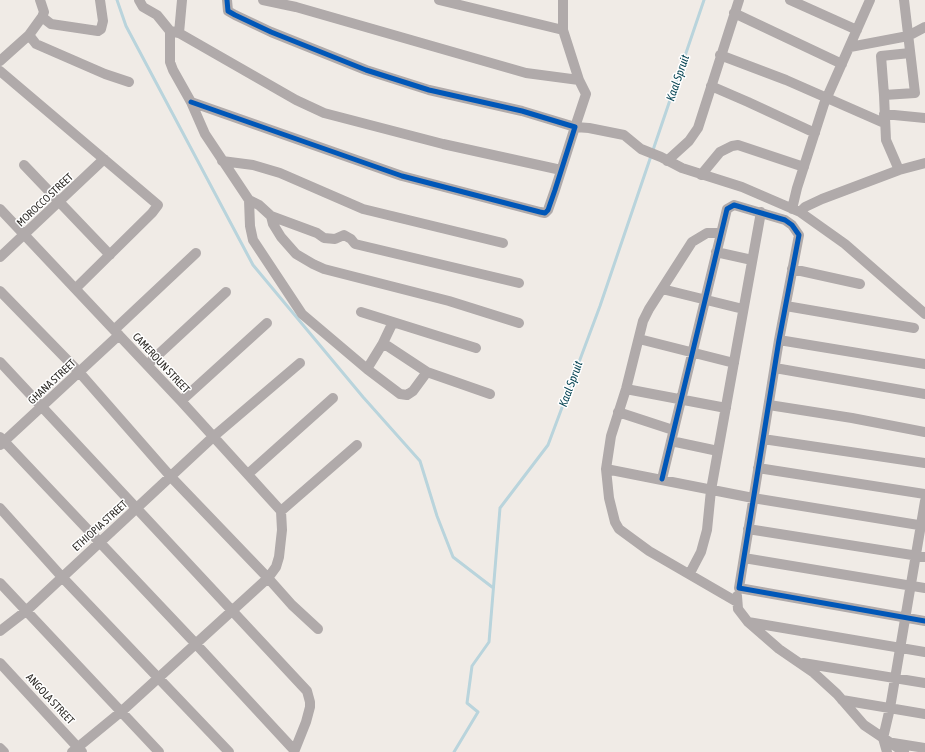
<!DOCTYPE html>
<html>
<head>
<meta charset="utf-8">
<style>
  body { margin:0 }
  canvas { display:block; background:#f0ebe6 }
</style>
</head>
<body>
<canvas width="925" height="752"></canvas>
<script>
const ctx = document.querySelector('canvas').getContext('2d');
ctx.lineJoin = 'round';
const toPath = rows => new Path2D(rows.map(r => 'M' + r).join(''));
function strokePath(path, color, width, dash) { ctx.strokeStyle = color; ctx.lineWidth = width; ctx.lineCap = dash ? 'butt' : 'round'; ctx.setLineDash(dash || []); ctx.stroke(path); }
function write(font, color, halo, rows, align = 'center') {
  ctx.font = font + ' "Asap Condensed",sans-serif'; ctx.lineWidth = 3; ctx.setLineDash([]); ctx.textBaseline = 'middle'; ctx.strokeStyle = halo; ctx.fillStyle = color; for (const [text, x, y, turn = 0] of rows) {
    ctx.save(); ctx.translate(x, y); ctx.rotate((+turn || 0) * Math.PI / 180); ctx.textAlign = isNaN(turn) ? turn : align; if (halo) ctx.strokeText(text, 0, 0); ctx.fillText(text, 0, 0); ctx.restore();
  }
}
const stream = toPath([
  [117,0,126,26,253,265,363,397,420,461,437,516,453,557,492,587],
  [454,752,478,712,467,703,472,666,489,642,500,508,548,445,600,306,704,0]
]);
const minor = toPath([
  [139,0,143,7,157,15,170,31,170,62,173,70,191,102,205,134,249,200,250,226,253,240,302,314,367,369,400,394,407,395,413,391,427,372,490,394],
  [263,0,296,7,526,73,579,80],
  [439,0,563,30],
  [563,0,563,30,579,80,586,94,575,127,589,128,624,135,641,149,661,157,682,168,742,187,800,212],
  [790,0,857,30],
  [734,13,842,64],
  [42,17,51,24,98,31,101,29,103,21,100,0],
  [170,31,179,33,296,100,324,113,443,144,561,170],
  [179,33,182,0],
  [29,35,36,44,105,74,129,82],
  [850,47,908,36,925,27],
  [720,55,786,80,884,123],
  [0,61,29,35,42,17,44,12,40,0],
  [0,71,158,205,152,213,76,288],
  [711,86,748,102,815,133],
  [884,95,881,56,910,53],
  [191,102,402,176,540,212,545,213,548,210,555,190,575,127,522,111,429,90,366,70,271,32,235,15,228,11,227,0],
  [884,114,925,118],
  [222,161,253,165,280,173,363,209,503,243],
  [667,161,689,141,698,128,739,0],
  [925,163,899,170,822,199,805,207,800,212,845,244,925,314],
  [24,165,110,255],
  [899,170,886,140,884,95,915,93,904,0],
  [701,175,720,152,732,146,738,145,804,167],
  [249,200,259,205,271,216,317,233,324,238,335,239,344,235,351,239,355,244,519,283],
  [0,209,181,401,281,511,282,530,279,557,276,567,268,578,122,711,72,752],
  [792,209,797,188,824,104,870,0],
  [271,216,273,224,281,237,296,254,313,264,324,269,449,301,519,323],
  [721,233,707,233,692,242,649,309,643,321,626,389,611,436,606,469,609,498,615,522,619,529,649,551,737,602],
  [716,252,752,260],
  [0,257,104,159],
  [792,269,860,284],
  [662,289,743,309],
  [0,291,79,372,171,477,268,578,292,605,318,629],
  [786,306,914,328],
  [361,312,393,322],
  [114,330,196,253],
  [639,339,734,363],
  [779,340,925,364],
  [383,343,393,322,476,348],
  [0,362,307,691,310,702,310,707,306,722,294,752],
  [147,365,226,292],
  [775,368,925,394],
  [367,369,383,343,427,372],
  [626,389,726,408],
  [181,401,267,323],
  [769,405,852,418,925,432],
  [618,412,673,430],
  [0,437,195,643,294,750],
  [763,439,925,463],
  [671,441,718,451],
  [0,445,119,335],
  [758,468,925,494],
  [606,469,753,498,925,526],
  [248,474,333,398],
  [662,479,727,209,734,205,785,220,792,225,799,235,779,340,739,588,925,621],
  [0,508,62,577,229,752],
  [281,511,357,445],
  [748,529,925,557],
  [744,558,925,588],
  [690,573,701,552,707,530,711,490,761,212],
  [0,583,159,752],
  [737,596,738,609,748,622,779,649,814,673,837,694,864,725,904,752],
  [748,622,925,652],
  [0,631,26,611,213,437,300,363],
  [0,663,82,752],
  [803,663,925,683],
  [842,700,925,714],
  [893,743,925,748],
  [0,748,4,752],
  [887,752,883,738,890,708,925,501]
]);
const cycleway = toPath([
  [191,102,402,176,540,212,545,213,548,210,555,190,575,127,522,111,429,90,366,70,271,32,235,15,228,11,227,0],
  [662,479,727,209,734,205,785,220,792,225,799,235,779,340,739,588,925,621]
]);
const streetNames = [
  ["MOROCCO STREET",45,200,-43],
  ["CAMEROUN STREET",161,363,47],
  ["GHANA STREET",52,382,-43],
  ["ETHIOPIA STREET",100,526,-42],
  ["ANGOLA STREET",50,699,47]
];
const waterNames = [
  ["Kaal Spruit",678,78,-71],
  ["Kaal Spruit",571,384,-70]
];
strokePath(stream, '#b9d4dc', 3);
strokePath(minor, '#b0aaaa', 10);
strokePath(cycleway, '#0057b8', 5);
write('11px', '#2e2b27', '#fff', streetNames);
write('italic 12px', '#074554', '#fff', waterNames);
</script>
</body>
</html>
